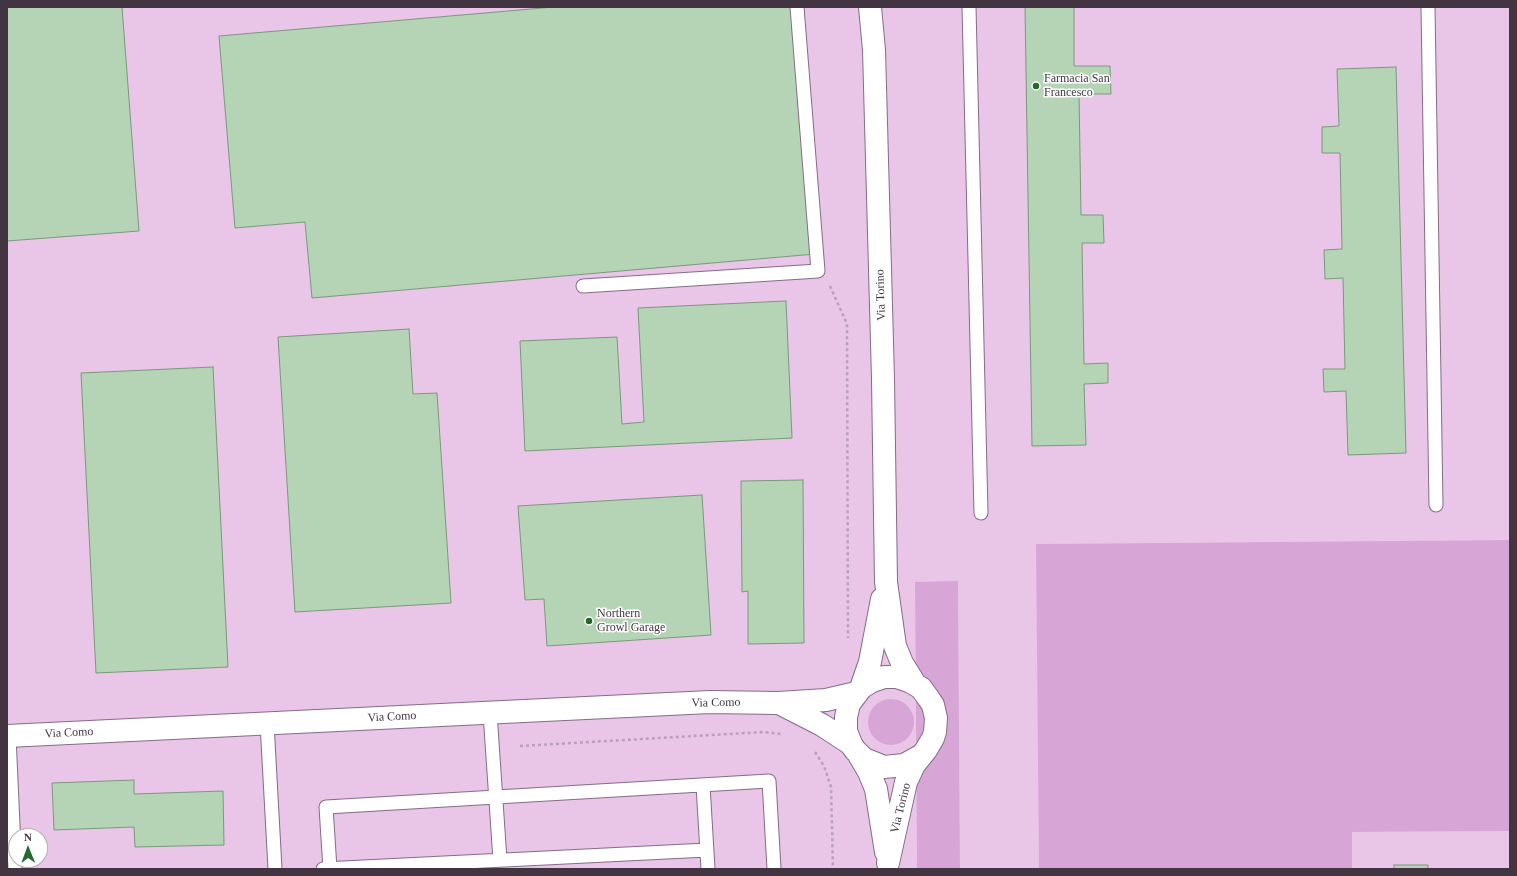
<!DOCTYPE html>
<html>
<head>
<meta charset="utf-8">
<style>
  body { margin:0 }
  #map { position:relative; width:1517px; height:876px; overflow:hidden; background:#f2d3f2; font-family:Georgia,serif }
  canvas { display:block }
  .frame { position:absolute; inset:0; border:8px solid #423541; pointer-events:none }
  .north { position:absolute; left:8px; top:828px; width:40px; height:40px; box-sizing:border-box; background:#fff; border:1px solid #b3aeb3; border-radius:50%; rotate:359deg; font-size:11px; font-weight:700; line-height:16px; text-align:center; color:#423541 }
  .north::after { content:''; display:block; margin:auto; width:14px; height:18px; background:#276831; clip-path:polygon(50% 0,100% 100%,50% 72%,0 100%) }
</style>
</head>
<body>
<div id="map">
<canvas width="1517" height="876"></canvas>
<div class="frame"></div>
<div class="north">N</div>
</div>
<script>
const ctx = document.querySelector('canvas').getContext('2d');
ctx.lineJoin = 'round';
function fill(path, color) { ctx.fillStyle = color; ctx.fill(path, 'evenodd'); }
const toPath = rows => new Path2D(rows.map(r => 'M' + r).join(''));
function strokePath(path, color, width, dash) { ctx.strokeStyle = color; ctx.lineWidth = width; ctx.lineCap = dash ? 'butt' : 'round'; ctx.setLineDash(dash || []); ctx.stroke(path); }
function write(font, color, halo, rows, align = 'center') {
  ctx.font = font + ' Georgia,serif'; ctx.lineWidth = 3; ctx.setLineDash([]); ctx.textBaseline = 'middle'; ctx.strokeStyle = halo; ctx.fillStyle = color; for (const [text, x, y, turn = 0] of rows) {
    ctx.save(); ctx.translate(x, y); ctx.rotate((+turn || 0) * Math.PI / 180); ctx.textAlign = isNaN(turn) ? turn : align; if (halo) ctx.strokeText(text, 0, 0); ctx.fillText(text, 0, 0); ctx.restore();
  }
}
const built = toPath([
  [7,7,1510,7,1510,540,1037,544,1039,869,960,869,958,582,915,582,917,869,7,869],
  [16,836,40,836,40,860,16,860],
  [1510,831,1510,869,1352,869,1352,832]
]);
const green = toPath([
  [1510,540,1510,831,1352,832,1352,869,1039,869,1036,544],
  [958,581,960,869,917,869,915,582],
  '868 722a23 23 0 1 1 46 0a23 23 0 1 1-46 0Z'
]);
const building = toPath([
  [7,7,122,7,139,231,7,241,7,7],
  [554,7,793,7,815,254,312,298,305,222,235,228,219,36,554,7],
  [1025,7,1074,7,1074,66,1110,66,1111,94,1079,94,1081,215,1103,215,1104,243,1082,243,1084,364,1108,363,1108,383,1084,384,1086,445,1032,446,1025,7],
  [1396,67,1406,453,1348,455,1346,391,1324,392,1323,369,1345,369,1343,278,1325,279,1324,250,1342,249,1340,153,1322,153,1322,127,1339,126,1337,69,1396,67],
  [786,301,792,438,525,451,520,341,617,337,622,424,644,422,638,308,786,301],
  [409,329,413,394,437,393,451,603,295,612,278,337,409,329],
  [213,367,228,667,96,673,81,373,213,367],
  [803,480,804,643,748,644,748,591,742,592,741,481,803,480],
  [702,495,711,635,547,646,544,599,525,600,518,506,702,495],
  [134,780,134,794,223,791,224,845,135,847,134,827,54,830,52,783,134,780],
  [1394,865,1428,865,1428,869,1394,869,1394,865]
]);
const path = toPath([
  [830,286,847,324,848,638],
  [520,746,764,732,781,734],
  [815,752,824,766,831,787,833,869]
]);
const service = toPath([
  [969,7,981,513],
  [1428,7,1436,505],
  [583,286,818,271,797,7],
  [490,713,500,860],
  [267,723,275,869],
  [9,736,15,869],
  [703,785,708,869],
  [323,869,707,850],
  [330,869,326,807,769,781,774,869]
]);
const minor = toPath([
  [779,703,822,725,851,744],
  [7,736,710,702,778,703,826,700,856,693]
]);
const tertiary = toPath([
  [870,7,874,50,883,379,886,582,895,646,902,663,915,684],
  [861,688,870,662,882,599],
  [859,755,869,772,876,789,886,852],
  [888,863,906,782,914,765,926,750,933,738,935,732,936,718,933,705,929,699,921,688,909,681,897,677,884,677,872,681,861,688,849,704,846,717,846,731,851,744,855,750,864,759,884,767,904,765,922,755]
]);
const markers = [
  [1036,86,4,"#276831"],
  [589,621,4,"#276831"]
];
const poiNames = [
  ["Farmacia San",1044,79],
  ["Francesco",1044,93],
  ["Northern",597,614],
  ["Growl Garage",597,628]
];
const streetNames = [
  ["Via Torino",881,295,-92],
  ["Via Como",716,703,-1],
  ["Via Como",392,717,-3],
  ["Via Como",69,733,-3],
  ["Via Torino",901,808,-76]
];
fill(built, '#e9c5e8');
fill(green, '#d8a5d7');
fill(building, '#b5d4b6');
strokePath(building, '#7b997d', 1);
strokePath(service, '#866b86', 15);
strokePath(minor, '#866b86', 24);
strokePath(tertiary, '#866b86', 24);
strokePath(path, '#b9a0b9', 2.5, [3, 3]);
strokePath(service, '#fff', 13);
strokePath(minor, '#fff', 22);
strokePath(tertiary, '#fff', 22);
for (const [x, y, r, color] of markers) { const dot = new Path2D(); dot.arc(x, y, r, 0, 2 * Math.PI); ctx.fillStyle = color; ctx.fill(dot); strokePath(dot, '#fff', 1.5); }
write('12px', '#423541', '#fff', poiNames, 'left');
write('12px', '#423541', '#fff', streetNames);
</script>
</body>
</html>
